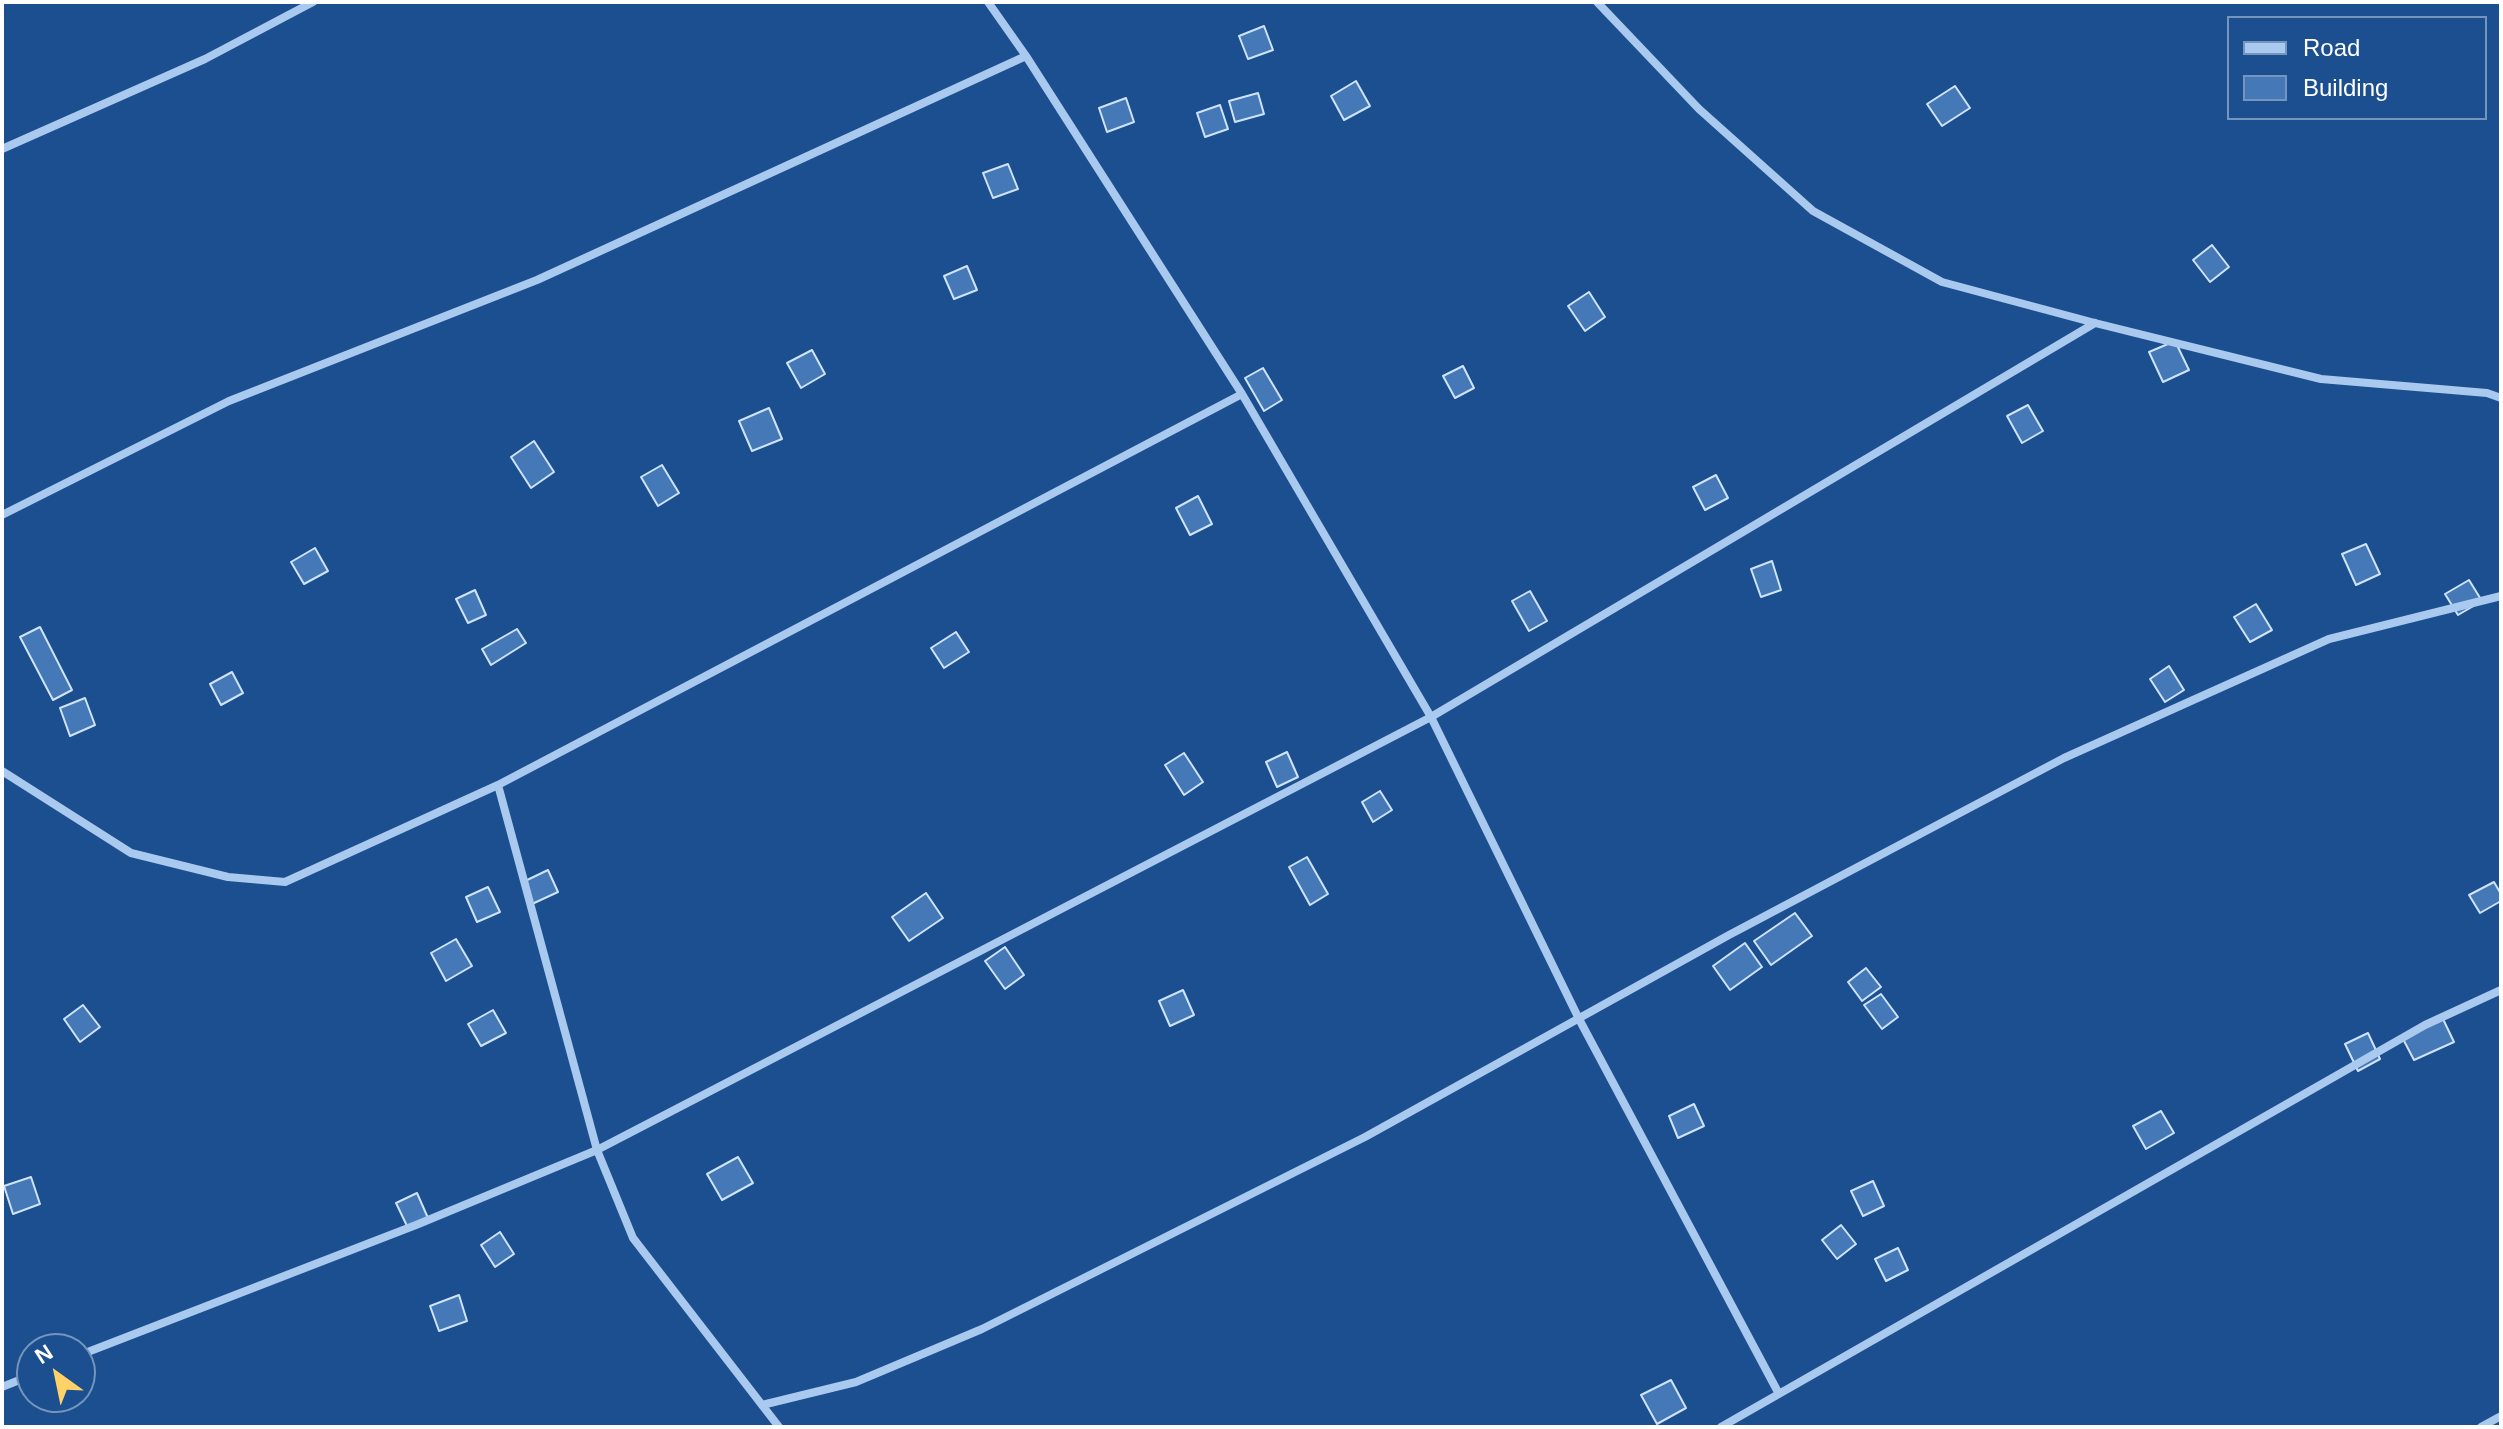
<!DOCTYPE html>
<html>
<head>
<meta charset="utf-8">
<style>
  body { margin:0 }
  #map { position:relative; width:2503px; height:1429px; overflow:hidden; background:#1b4f8f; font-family:Arial,sans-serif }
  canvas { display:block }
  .frame { position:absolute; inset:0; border:4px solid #fff; pointer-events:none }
  .legend { position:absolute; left:2227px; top:16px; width:260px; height:104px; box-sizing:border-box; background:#1b4f8f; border:2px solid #7695bc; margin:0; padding:10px 14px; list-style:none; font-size:24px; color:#fff }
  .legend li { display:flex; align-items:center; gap:16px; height:40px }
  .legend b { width:40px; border:2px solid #7695bc }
  .north { position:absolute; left:16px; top:1333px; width:80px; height:80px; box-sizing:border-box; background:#1b4f8f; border:2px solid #7695bc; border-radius:50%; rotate:327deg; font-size:22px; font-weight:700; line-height:32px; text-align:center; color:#fff }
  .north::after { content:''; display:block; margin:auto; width:28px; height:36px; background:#ffd166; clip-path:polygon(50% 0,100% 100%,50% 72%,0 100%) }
</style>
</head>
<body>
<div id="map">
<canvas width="2503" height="1429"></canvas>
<div class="frame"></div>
<ul class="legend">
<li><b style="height:10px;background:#a9c9ee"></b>Road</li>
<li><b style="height:22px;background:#4478b7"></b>Building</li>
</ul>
<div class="north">N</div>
</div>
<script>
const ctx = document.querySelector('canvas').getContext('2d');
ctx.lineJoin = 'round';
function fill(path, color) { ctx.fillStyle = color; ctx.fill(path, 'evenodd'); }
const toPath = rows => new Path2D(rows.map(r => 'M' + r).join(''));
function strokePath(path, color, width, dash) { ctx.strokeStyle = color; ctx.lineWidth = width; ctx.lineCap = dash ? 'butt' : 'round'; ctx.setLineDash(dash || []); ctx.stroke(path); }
const building = toPath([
  [1264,26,1273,50,1248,59,1239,36,1264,26],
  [1356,81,1370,106,1344,120,1331,96,1356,81],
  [1955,86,1970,108,1942,126,1927,104,1955,86],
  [1258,93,1264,114,1235,122,1229,101,1258,93],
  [1126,98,1134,122,1107,132,1099,108,1126,98],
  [1220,105,1228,129,1205,137,1197,113,1220,105],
  [1008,164,1018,189,993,198,983,173,1008,164],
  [2212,245,2229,267,2210,282,2193,260,2212,245],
  [967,266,977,290,954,299,944,276,967,266],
  [1589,292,1605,317,1585,331,1568,306,1589,292],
  [2175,341,2189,370,2163,382,2149,352,2175,341],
  [812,350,825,374,801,388,787,363,812,350],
  [1463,366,1474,388,1455,398,1443,376,1463,366],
  [1263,368,1282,400,1264,411,1245,378,1263,368],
  [2028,405,2043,431,2022,443,2007,416,2028,405],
  [769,408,782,439,752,451,739,421,769,408],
  [534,441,554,472,531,488,511,457,534,441],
  [662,465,679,493,658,506,641,477,662,465],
  [1716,475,1728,498,1705,510,1693,487,1716,475],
  [1198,496,1212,524,1190,535,1176,508,1198,496],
  [2366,544,2380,574,2356,585,2342,554,2366,544],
  [315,548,328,571,304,584,291,562,315,548],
  [1772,561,1781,590,1761,597,1751,569,1772,561],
  [2469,580,2482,601,2458,615,2445,594,2469,580],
  [475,590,486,615,468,623,456,599,475,590],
  [1530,591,1547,621,1529,631,1512,601,1530,591],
  [2256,604,2272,630,2250,642,2234,617,2256,604],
  [40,627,72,690,53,700,20,637,40,627],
  [517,629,526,643,491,665,482,649,517,629],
  [956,632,969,652,944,668,931,648,956,632],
  [2169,666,2184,690,2165,702,2150,679,2169,666],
  [232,672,243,693,221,705,210,684,232,672],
  [85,698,95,725,70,736,60,708,85,698],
  [1287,752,1298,777,1277,787,1266,762,1287,752],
  [1184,753,1203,782,1184,795,1165,765,1184,753],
  [1380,791,1392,810,1373,822,1362,802,1380,791],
  [1307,857,1328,894,1310,905,1289,867,1307,857],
  [548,870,558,892,532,904,523,882,548,870],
  [2494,882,2501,894,2501,901,2480,913,2469,895,2494,882],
  [488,887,500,912,477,922,466,897,488,887],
  [926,893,943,918,909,941,892,917,926,893],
  [1795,913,1812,936,1771,965,1754,941,1795,913],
  [456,939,472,966,446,981,431,953,456,939],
  [1745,943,1762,967,1730,990,1713,966,1745,943],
  [1005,947,1024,975,1005,989,985,961,1005,947],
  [1866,968,1881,987,1862,1001,1848,982,1866,968],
  [1183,990,1194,1015,1170,1026,1159,1001,1183,990],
  [1881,994,1898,1017,1882,1029,1864,1005,1881,994],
  [83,1005,100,1027,80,1042,64,1019,83,1005],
  [493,1010,506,1033,481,1046,468,1024,493,1010],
  [2443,1019,2454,1042,2414,1060,2402,1037,2443,1019],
  [2368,1033,2380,1059,2358,1071,2345,1044,2368,1033],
  [1694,1104,1704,1126,1678,1138,1669,1116,1694,1104],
  [2161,1111,2174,1133,2146,1149,2133,1126,2161,1111],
  [738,1157,753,1183,722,1200,707,1174,738,1157],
  [31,1177,40,1204,13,1214,4,1186,31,1177],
  [1873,1181,1884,1206,1863,1216,1851,1191,1873,1181],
  [417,1193,428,1218,408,1228,396,1203,417,1193],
  [1841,1225,1856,1244,1837,1259,1822,1240,1841,1225],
  [500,1232,514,1254,495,1267,481,1245,500,1232],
  [1898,1248,1908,1270,1886,1281,1875,1259,1898,1248],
  [459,1295,467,1321,439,1331,430,1306,459,1295],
  [1671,1380,1686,1408,1657,1424,1641,1395,1671,1380]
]);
const street = toPath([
  [988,2,1026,56,1242,394,1431,717,1579,1019,1779,1394],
  [1597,2,1699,109,1813,211,1942,282,2095,323,2321,379,2487,393,2501,398],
  [2,149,205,59,313,2],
  [2,515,229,401,537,280,1026,56],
  [2,771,131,853,228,877,285,882,498,785,1242,394],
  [498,785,597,1150,633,1238,779,1427],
  [80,1355,416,1225,597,1150,1431,717,2095,323],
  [2,1387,32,1375],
  [762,1405,856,1382,982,1329,1365,1137,1729,935,2064,758,2329,639,2501,596],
  [1721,1427,2425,1025,2501,990],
  [2481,1427,2501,1416]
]);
fill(building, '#4478b7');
strokePath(building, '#cfe3fa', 2);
strokePath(street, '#a9c9ee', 8);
</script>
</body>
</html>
